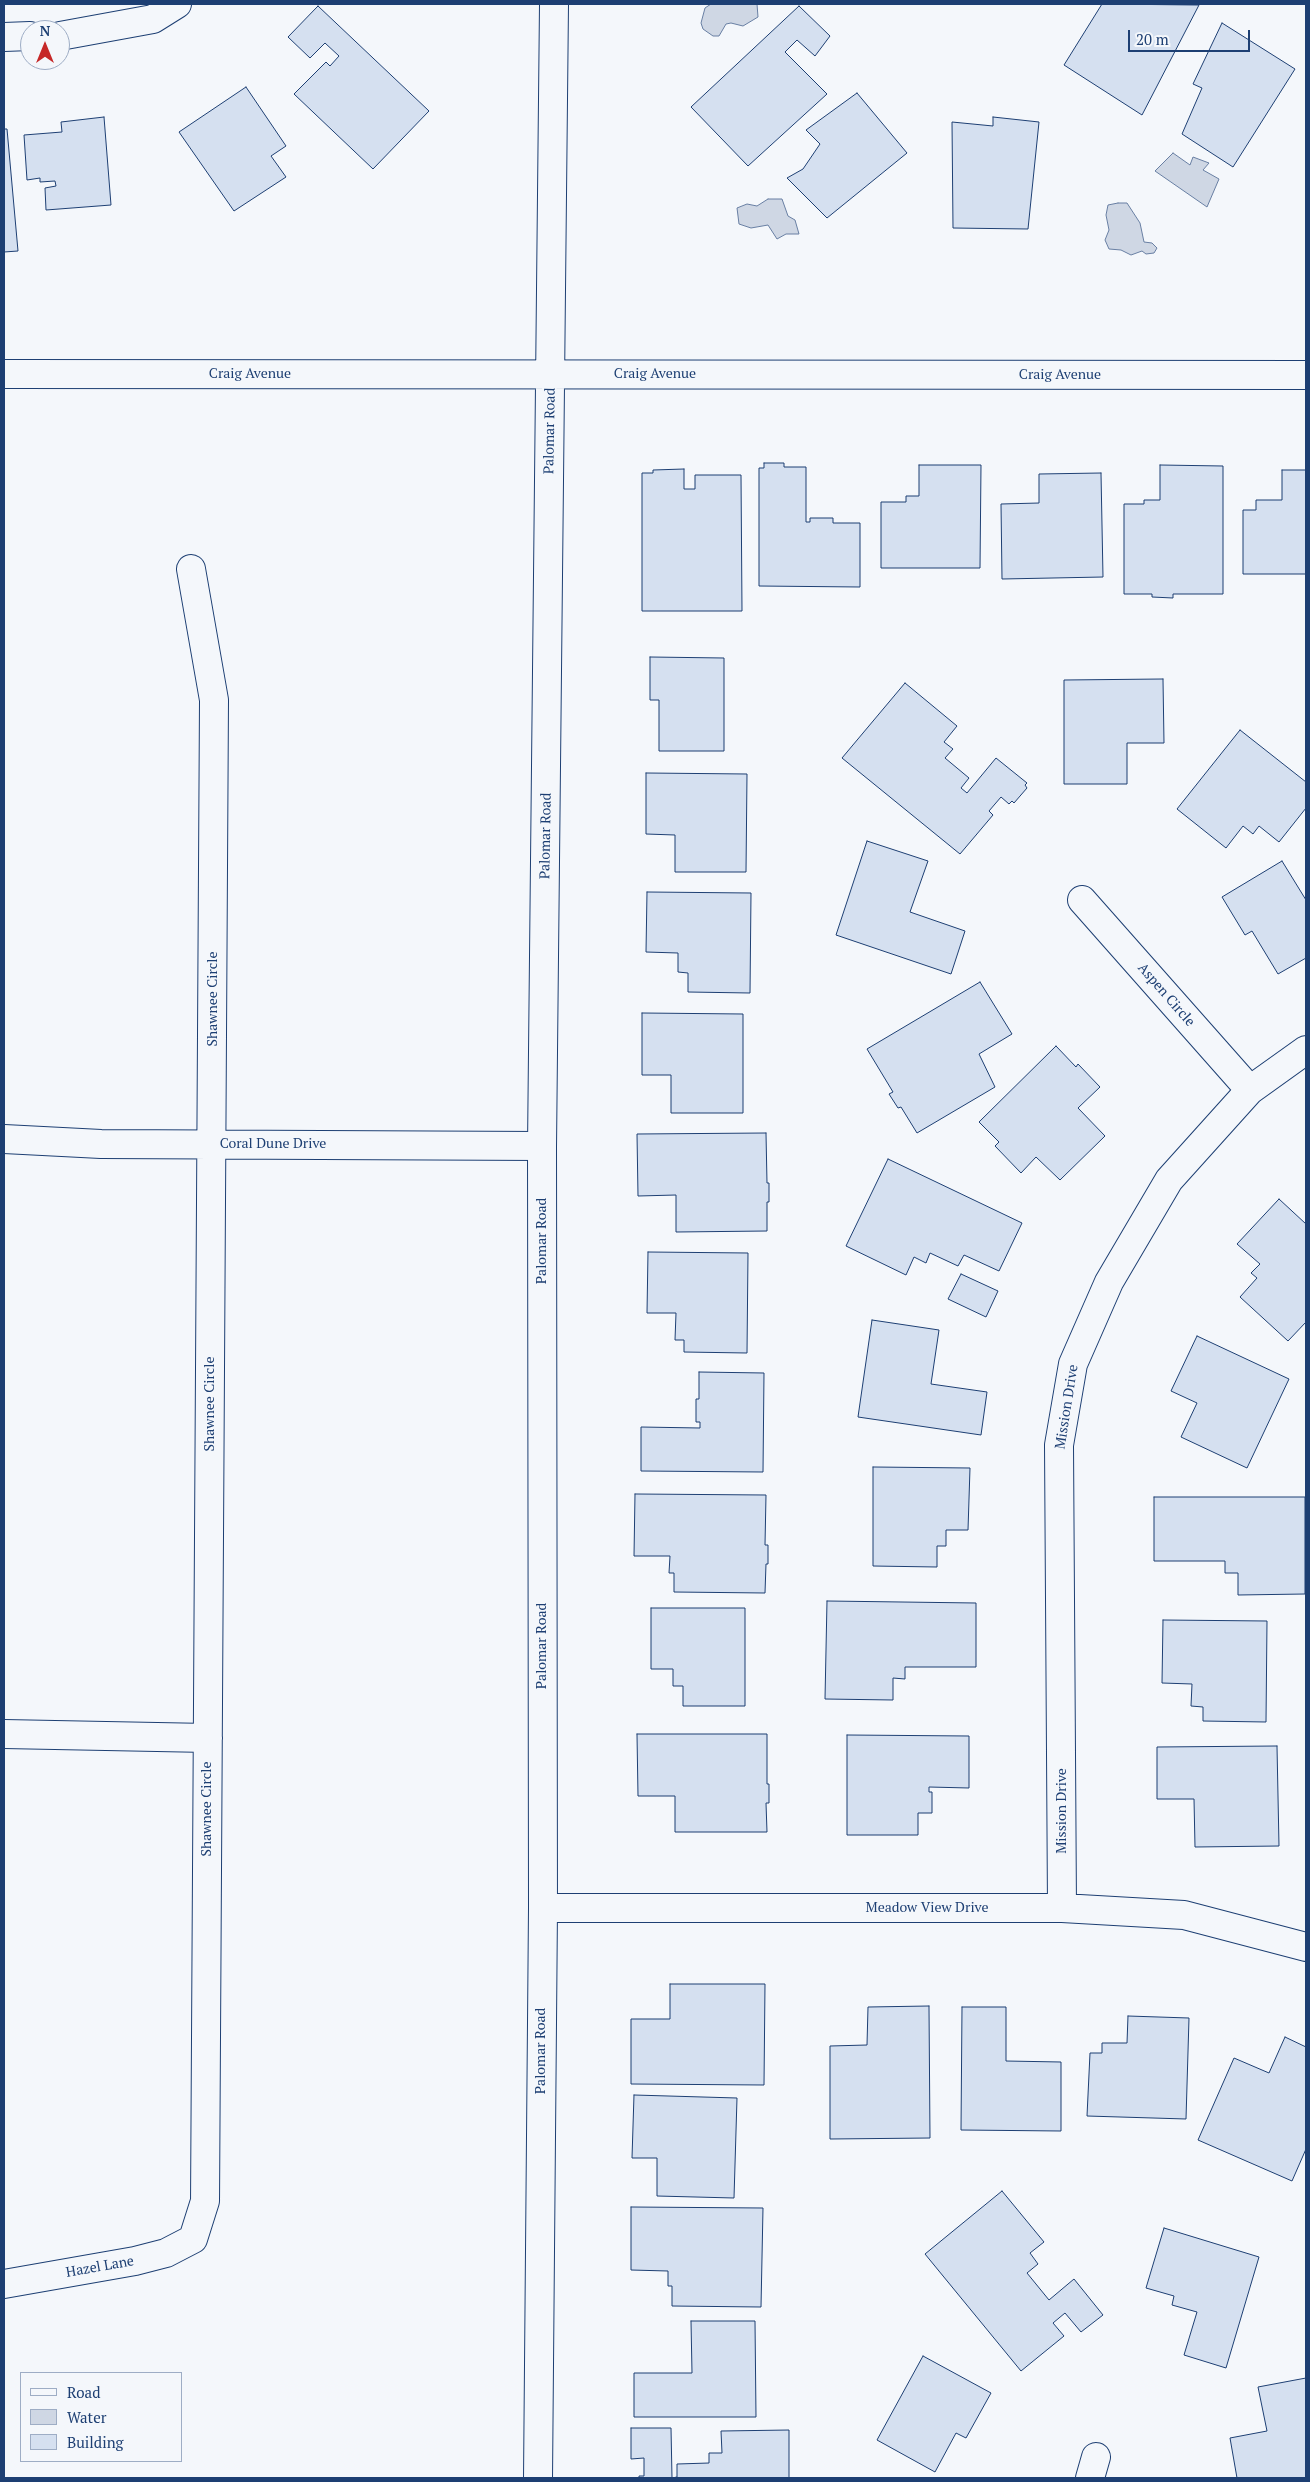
<!DOCTYPE html>
<html>
<head>
<meta charset="utf-8">
<style>
  body { margin:0 }
  #map { position:relative; width:1310px; height:2482px; overflow:hidden; background:#f4f7fb; font-family:"PT Serif",serif }
  canvas { display:block }
  .frame { position:absolute; inset:0; border:5px solid #1d3f73; pointer-events:none }
  .legend { position:absolute; left:20px; top:2372px; width:162px; height:90px; box-sizing:border-box; background:#f4f7fb; border:1px solid #9eadc5; margin:0; padding:6px 9px; list-style:none; font-size:15px; color:#1d3f73 }
  .legend li { display:flex; align-items:center; gap:10px; height:25px }
  .legend b { width:25px; border:1px solid #9eadc5 }
  .north { position:absolute; left:20px; top:20px; width:50px; height:50px; box-sizing:border-box; background:#f4f7fb; border:1px solid #9eadc5; border-radius:50%; rotate:0deg; font-size:14px; font-weight:700; line-height:20px; text-align:center; color:#1d3f73 }
  .north::after { content:''; display:block; margin:auto; width:18px; height:22px; background:#c62828; clip-path:polygon(50% 0,100% 100%,50% 72%,0 100%) }
  .scale { position:absolute; left:1128px; top:30px; width:122px; height:22px; box-sizing:border-box; border:2px solid #1d3f73; border-top:0; padding-left:6px; font-size:15px; line-height:18px; white-space:nowrap; color:#1d3f73; -webkit-text-stroke:4px #f4f7fb; paint-order:stroke }
</style>
</head>
<body>
<div id="map">
<canvas width="1310" height="2482"></canvas>
<div class="frame"></div>
<ul class="legend">
<li><b style="height:6px;background:#f4f7fb"></b>Road</li>
<li><b style="height:14px;background:#cfd7e4"></b>Water</li>
<li><b style="height:14px;background:#d5e0f0"></b>Building</li>
</ul>
<div class="north">N</div>
<div class="scale">20 m</div>
</div>
<script>
const ctx = document.querySelector('canvas').getContext('2d');
ctx.lineJoin = 'round';
function fill(path, color) { ctx.fillStyle = color; ctx.fill(path, 'evenodd'); }
const toPath = rows => new Path2D(rows.map(r => 'M' + r).join(''));
function strokePath(path, color, width, dash) { ctx.strokeStyle = color; ctx.lineWidth = width; ctx.lineCap = dash ? 'butt' : 'round'; ctx.setLineDash(dash || []); ctx.stroke(path); }
function write(font, color, halo, rows, align = 'center') {
  ctx.font = font + ' "PT Serif",serif'; ctx.lineWidth = 4; ctx.setLineDash([]); ctx.textBaseline = 'middle'; ctx.strokeStyle = halo; ctx.fillStyle = color; for (const [text, x, y, turn = 0] of rows) {
    ctx.save(); ctx.translate(x, y); ctx.rotate((+turn || 0) * Math.PI / 180); ctx.textAlign = isNaN(turn) ? turn : align; if (halo) ctx.strokeText(text, 0, 0); ctx.fillText(text, 0, 0); ctx.restore();
  }
}
const water = toPath([
  [711,4,757,4,758,17,743,26,731,23,726,24,719,36,713,36,703,29,701,23,705,8,711,4],
  [1173,153,1190,165,1193,157,1209,163,1203,170,1219,179,1207,207,1155,171,1173,153],
  [768,199,782,199,788,216,795,220,799,234,786,234,777,239,768,225,751,228,739,224,737,208,747,204,757,206,768,199],
  [1118,203,1127,203,1140,223,1144,242,1152,243,1157,248,1154,253,1146,254,1142,251,1131,255,1121,250,1109,249,1105,240,1109,230,1106,215,1108,205,1118,203]
]);
const building = toPath([
  [1102,4,1199,5,1142,115,1064,65,1102,4],
  [318,6,429,111,373,169,294,94,326,62,330,66,339,56,325,43,310,58,288,37,318,6],
  [799,6,830,36,815,56,797,40,785,52,827,94,748,166,691,107,799,6],
  [1222,23,1295,69,1233,167,1182,134,1202,88,1193,84,1222,23],
  [246,87,286,146,271,156,286,177,234,211,179,132,246,87],
  [857,93,907,153,827,218,787,178,803,169,820,144,806,130,857,93],
  [104,117,111,205,46,210,45,188,56,186,55,181,40,182,40,178,27,180,24,135,62,132,61,122,104,117],
  [993,117,1039,122,1028,229,953,228,952,122,993,126,993,117],
  [4,129,7,129,18,251,4,252,4,129],
  [764,463,784,463,784,467,806,467,806,522,810,522,810,518,833,518,833,523,860,523,860,587,759,586,759,468,764,468,764,463],
  [919,465,981,465,980,568,881,568,881,502,906,502,906,496,919,496,919,465],
  [1160,465,1223,466,1223,594,1173,594,1173,598,1152,597,1152,594,1124,594,1124,504,1144,504,1144,500,1160,500,1160,465],
  [684,469,684,489,695,489,695,475,741,475,742,611,642,611,642,473,653,473,653,470,684,469],
  [1282,470,1306,470,1306,574,1243,574,1243,510,1256,510,1256,500,1282,500,1282,470],
  [1101,473,1103,577,1002,579,1001,504,1039,503,1039,474,1101,473],
  [650,657,724,658,724,751,659,751,659,700,650,700,650,657],
  [1163,679,1164,743,1127,743,1127,784,1064,784,1064,680,1163,679],
  [905,683,957,726,944,742,953,749,945,758,969,778,961,788,967,793,996,758,1027,783,1025,785,1027,788,1014,803,1012,801,1009,804,1001,797,989,811,993,815,960,854,842,758,905,683],
  [1240,730,1306,782,1306,808,1279,842,1259,826,1253,834,1243,826,1226,848,1177,809,1240,730],
  [646,773,747,774,746,872,675,872,675,835,646,834,646,773],
  [867,841,928,861,910,912,965,931,951,974,836,935,867,841],
  [1282,861,1306,900,1306,958,1278,974,1252,931,1245,935,1222,897,1282,861],
  [647,892,751,893,750,993,688,992,688,973,678,972,678,953,646,952,647,892],
  [980,982,1012,1034,979,1054,995,1087,917,1133,901,1107,898,1108,889,1094,893,1092,867,1049,980,982],
  [642,1013,743,1014,743,1113,671,1113,671,1075,642,1075,642,1013],
  [1056,1046,1076,1067,1078,1064,1100,1087,1078,1108,1105,1136,1060,1180,1036,1157,1021,1173,995,1146,999,1142,979,1122,1056,1046],
  [766,1133,767,1183,769,1183,769,1202,767,1202,767,1231,676,1232,676,1195,638,1196,637,1134,766,1133],
  [888,1159,1022,1223,999,1271,964,1255,958,1266,930,1253,926,1263,914,1257,906,1275,846,1246,888,1159],
  [1279,1199,1306,1224,1306,1322,1288,1341,1240,1297,1257,1278,1251,1273,1260,1264,1237,1244,1279,1199],
  [648,1252,748,1253,747,1353,684,1352,684,1340,675,1340,676,1313,647,1313,648,1252],
  [961,1274,998,1291,986,1317,948,1299,961,1274],
  [872,1320,939,1330,931,1384,987,1392,981,1435,858,1417,872,1320],
  [1197,1336,1289,1379,1247,1468,1181,1437,1197,1403,1171,1391,1197,1336],
  [699,1372,764,1373,763,1472,641,1471,641,1427,700,1428,700,1422,696,1422,696,1399,699,1399,699,1372],
  [873,1467,970,1468,968,1530,946,1530,946,1546,937,1546,937,1567,873,1566,873,1467],
  [635,1494,766,1495,765,1545,768,1545,768,1564,766,1564,765,1593,674,1592,674,1573,669,1573,670,1556,634,1556,635,1494],
  [1154,1497,1305,1497,1305,1594,1238,1595,1238,1573,1225,1573,1225,1561,1154,1561,1154,1497],
  [827,1601,976,1603,976,1667,905,1667,905,1679,893,1678,893,1700,825,1699,827,1601],
  [651,1608,745,1608,745,1706,683,1706,683,1686,673,1686,673,1669,651,1669,651,1608],
  [1163,1620,1267,1621,1266,1722,1203,1721,1203,1707,1191,1706,1192,1684,1162,1683,1163,1620],
  [637,1734,767,1734,767,1784,769,1784,769,1803,766,1803,767,1832,675,1832,675,1796,638,1796,637,1734],
  [847,1735,969,1736,969,1788,929,1787,929,1792,932,1792,932,1813,918,1813,918,1835,847,1835,847,1735],
  [1277,1746,1279,1846,1195,1847,1194,1799,1157,1799,1157,1747,1277,1746],
  [670,1984,765,1984,764,2085,631,2084,631,2019,670,2019,670,1984],
  [929,2006,930,2138,830,2139,830,2046,867,2045,868,2007,929,2006],
  [962,2007,1006,2007,1006,2061,1061,2062,1061,2131,961,2130,962,2007],
  [1128,2016,1189,2018,1186,2119,1087,2116,1090,2053,1102,2053,1102,2043,1127,2043,1128,2016],
  [1285,2037,1306,2047,1306,2149,1292,2181,1198,2140,1234,2058,1269,2073,1285,2037],
  [634,2095,737,2098,734,2198,657,2196,657,2158,632,2158,634,2095],
  [1002,2191,1044,2242,1030,2253,1038,2264,1027,2273,1049,2300,1074,2279,1103,2315,1081,2332,1065,2313,1053,2323,1064,2336,1021,2371,925,2254,1002,2191],
  [631,2207,763,2208,761,2307,672,2306,672,2286,668,2286,668,2271,631,2270,631,2207],
  [1164,2228,1259,2257,1226,2368,1184,2355,1197,2312,1172,2305,1174,2296,1146,2288,1164,2228],
  [691,2321,755,2321,756,2417,634,2417,634,2373,692,2373,691,2321],
  [923,2356,991,2393,966,2438,956,2433,935,2472,877,2440,923,2356],
  [1306,2378,1306,2478,1237,2478,1230,2438,1267,2431,1258,2387,1306,2378],
  [631,2428,671,2428,672,2478,677,2477,677,2464,709,2463,709,2453,722,2453,721,2431,789,2430,789,2478,639,2478,639,2476,644,2476,644,2458,631,2459,631,2428]
]);
const minor = toPath([
  [60,36,153,19,177,4],
  [4,37,30,36],
  [1082,900,1250,1090],
  [4,1139,101,1144,542,1146],
  [4,1734,208,1738],
  [543,1908,1062,1908,1184,1915,1306,1947],
  [1062,1908,1059,1445,1073,1364,1109,1282,1169,1180,1250,1090,1306,1050],
  [4,2284,135,2261,166,2253,193,2239,205,2201,214,700,191,569],
  [1090,2478,1096,2457]
]);
const tertiary = toPath([
  [4,374,1306,375],
  [538,2478,543,1908,542,1146,554,4]
]);
const streetNames = [
  ["Craig Avenue",250,374],
  ["Craig Avenue",655,374],
  ["Craig Avenue",1060,375],
  ["Palomar Road",550,431,-89],
  ["Palomar Road",546,836,-89],
  ["Aspen Circle",1166,995,49],
  ["Shawnee Circle",213,999,-90],
  ["Coral Dune Drive",273,1144],
  ["Palomar Road",542,1241,-90],
  ["Shawnee Circle",210,1404,-90],
  ["Mission Drive",1067,1407,-81],
  ["Palomar Road",542,1646,-90],
  ["Shawnee Circle",207,1809,-90],
  ["Mission Drive",1062,1811,-90],
  ["Meadow View Drive",927,1908],
  ["Palomar Road",541,2051,-90],
  ["Hazel Lane",100,2267,-10]
];
fill(water, '#cfd7e4');
strokePath(water, '#687fa3', 1);
fill(building, '#d5e0f0');
strokePath(building, '#1d3f73', 1);
strokePath(minor, '#1d3f73', 30);
strokePath(tertiary, '#1d3f73', 30);
strokePath(minor, '#f4f7fb', 28);
strokePath(tertiary, '#f4f7fb', 28);
write('14px', '#1d3f73', '#f4f7fb', streetNames);
</script>
</body>
</html>
